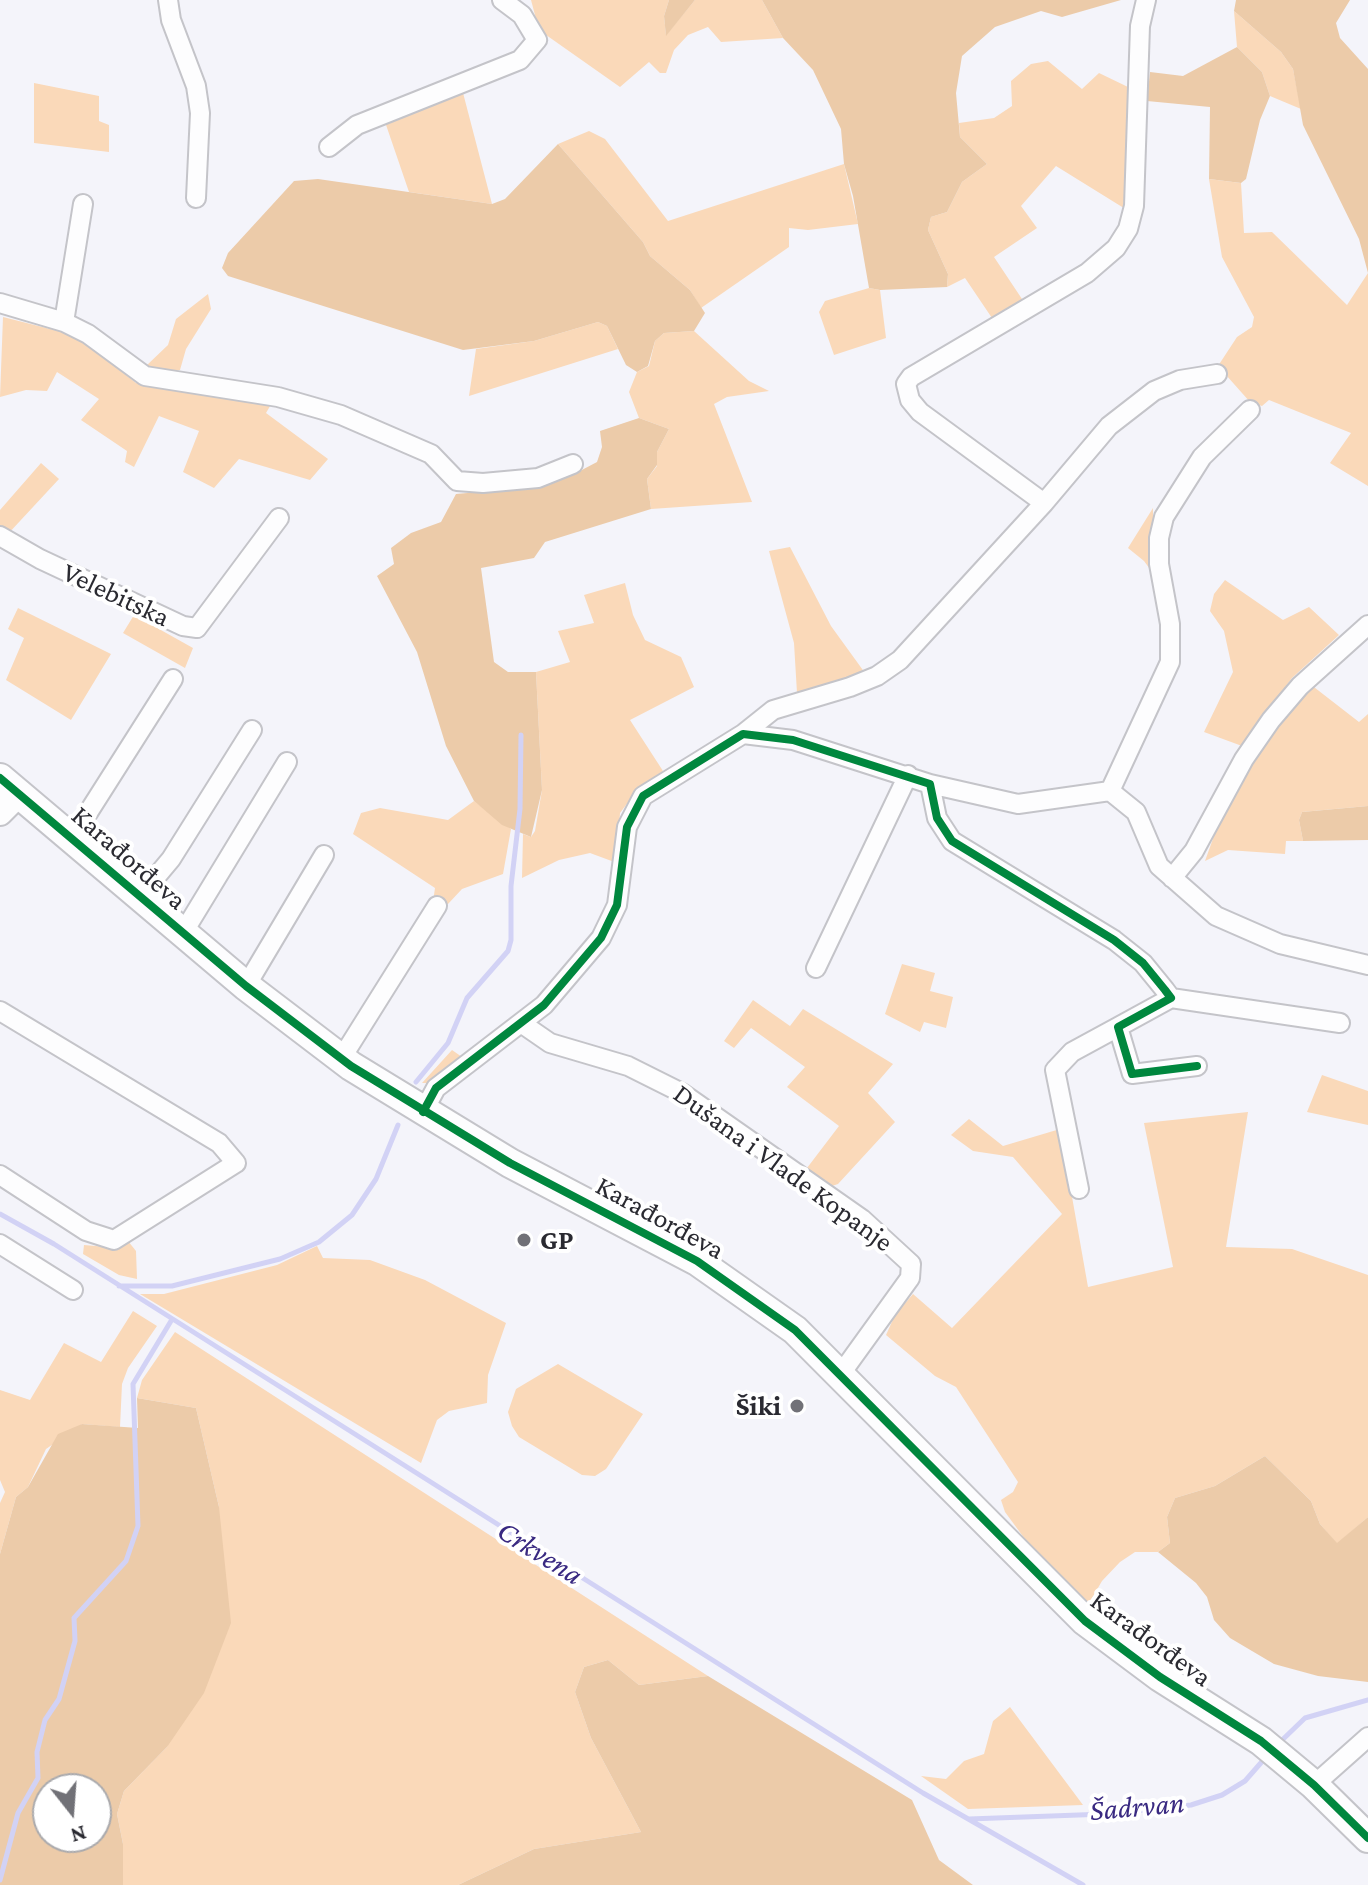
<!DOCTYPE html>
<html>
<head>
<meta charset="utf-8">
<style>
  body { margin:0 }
  #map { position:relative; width:1368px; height:1885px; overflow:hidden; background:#f4f4fa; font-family:"Crimson Pro",serif }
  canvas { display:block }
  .north { position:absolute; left:32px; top:1773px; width:80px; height:80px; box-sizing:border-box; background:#fff; border:2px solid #aaaaad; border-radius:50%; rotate:163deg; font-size:22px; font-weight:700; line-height:32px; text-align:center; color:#2a2a31 }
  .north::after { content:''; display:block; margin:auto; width:28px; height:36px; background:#717177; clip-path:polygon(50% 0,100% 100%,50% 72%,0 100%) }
</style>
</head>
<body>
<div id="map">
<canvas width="1368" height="1885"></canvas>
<div class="north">N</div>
</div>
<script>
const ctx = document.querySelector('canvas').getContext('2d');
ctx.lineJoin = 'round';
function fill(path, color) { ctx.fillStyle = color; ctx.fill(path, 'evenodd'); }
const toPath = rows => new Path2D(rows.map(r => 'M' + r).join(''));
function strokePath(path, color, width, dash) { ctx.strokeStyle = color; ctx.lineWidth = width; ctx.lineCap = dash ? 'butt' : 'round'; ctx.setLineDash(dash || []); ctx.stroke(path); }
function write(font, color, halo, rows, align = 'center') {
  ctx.font = font + ' "Crimson Pro",serif'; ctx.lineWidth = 8; ctx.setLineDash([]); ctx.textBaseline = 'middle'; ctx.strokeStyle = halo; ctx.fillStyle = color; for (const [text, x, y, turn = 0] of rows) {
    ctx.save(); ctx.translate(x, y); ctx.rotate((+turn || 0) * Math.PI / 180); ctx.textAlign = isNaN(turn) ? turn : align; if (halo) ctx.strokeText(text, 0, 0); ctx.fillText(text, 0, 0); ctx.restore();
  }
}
const green = toPath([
  [531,0,669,0,664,16,666,35,695,0,762,0,783,38,721,42,708,27,688,35,674,50,666,73,660,73,649,62,620,87,539,30],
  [1234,11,1281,52,1293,69,1301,109,1270,96,1262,72,1237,47],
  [1048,61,1082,89,1099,73,1128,87,1127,210,1056,166,1021,206,1037,228,994,257,1024,302,994,321,965,278,947,287,948,274,928,230,931,217,947,212,962,182,987,164,960,137,959,123,994,118,1012,106,1011,81,1031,64],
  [34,83,99,96,99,121,109,125,109,152,34,143],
  [462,89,492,204,409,192,384,119],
  [589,131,605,139,668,221,844,164,858,224,808,230,789,228,789,247,701,308,690,290,650,256,643,242,558,144],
  [1209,179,1241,183,1244,233,1272,232,1347,305,1368,273,1368,486,1330,463,1351,433,1269,400,1262,406,1250,402,1218,366,1237,337,1252,327,1254,317,1222,257],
  [869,288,880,290,886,338,834,355,819,312,825,301],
  [208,294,211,309,186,349,180,370,167,372,146,366,168,345,176,319],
  [3,317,62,332,87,344,136,383,273,401,266,413,328,459,310,480,239,459,214,488,183,472,199,431,159,416,134,467,125,462,127,451,81,420,99,399,57,372,47,391,26,390,0,397],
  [598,322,607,326,618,349,469,396,476,349,534,341],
  [694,331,749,381,769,391,727,397,714,404,752,502,651,509,647,479,657,466,657,452,669,429,639,418,629,392,637,372,649,366,655,341,664,333],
  [41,463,59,479,7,535,0,529,0,510],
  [1153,508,1153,555,1155,576,1144,561,1128,548],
  [790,547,831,626,865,673,797,693,794,643,769,551],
  [1225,580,1283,620,1309,607,1339,635,1292,678,1242,746,1204,732,1233,672,1224,631,1210,611,1214,594],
  [625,583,633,615,645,640,681,657,694,687,630,720,663,771,638,789,620,813,617,863,590,853,559,860,522,878,523,834,531,837,535,831,542,790,536,672,570,662,558,631,594,623,584,595],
  [18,608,111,654,71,720,6,680,24,638,8,629],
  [134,615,193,648,185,668,123,633],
  [1310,684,1359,722,1368,714,1368,806,1302,812,1299,820,1303,841,1286,841,1285,854,1228,850,1205,861,1224,808,1281,716],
  [474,801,511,829,503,874,462,889,448,904,433,902,435,888,353,834,361,813,380,808,448,820],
  [902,964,935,973,930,991,953,997,946,1028,924,1022,920,1032,885,1014],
  [753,1000,790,1026,803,1009,893,1064,868,1093,895,1122,838,1184,832,1186,807,1168,839,1126,787,1087,805,1067,751,1028,734,1048,724,1041],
  [452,1050,462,1057,430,1083,422,1083],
  [1322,1075,1368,1091,1368,1125,1307,1112],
  [1248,1112,1226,1247,1292,1249,1368,1275,1368,1517,1337,1544,1320,1524,1311,1501,1265,1456,1215,1486,1175,1498,1167,1517,1170,1543,1158,1552,1135,1552,1120,1562,1102,1581,1088,1605,1033,1550,1005,1512,1001,1500,1013,1492,1018,1482,956,1387,935,1376,886,1335,895,1315,913,1294,952,1328,1062,1214,1013,1157,973,1151,951,1135,969,1119,1003,1146,1060,1129,1088,1287,1173,1267,1144,1123],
  [128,1241,136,1251,137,1279,119,1275,83,1254,84,1245,107,1247],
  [317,1246,323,1258,370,1260,425,1280,506,1323,488,1375,487,1403,449,1411,437,1420,421,1463,140,1294,164,1294,277,1265],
  [133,1311,157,1326,128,1368,122,1384,120,1427,82,1424,46,1449,28,1487,16,1497,0,1554,0,1503,5,1492,0,1480,0,1390,30,1400,64,1343,101,1362],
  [175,1332,708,1676,639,1685,608,1660,584,1667,575,1692,591,1738,641,1832,534,1849,458,1885,123,1885,123,1844,117,1814,124,1791,167,1747,219,1507,196,1408,137,1398,142,1380],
  [558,1364,643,1414,606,1469,595,1476,582,1475,519,1437,512,1426,508,1412,516,1389],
  [1010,1707,1083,1805,968,1809,921,1776,946,1779,964,1761,984,1754,993,1721]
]);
const forest = toPath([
  [669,0,695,0,666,36,664,16],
  [762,0,1121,0,1062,17,1041,11,995,27,962,56,956,93,960,137,987,164,962,182,947,212,931,217,928,230,948,274,947,287,880,290,869,288,853,196,844,164,841,129,813,70,783,38],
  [1236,0,1350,0,1336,23,1340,38,1368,69,1368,273,1359,239,1303,125,1293,69,1281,52,1234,11],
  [1237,47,1262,72,1270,96,1260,120,1246,179,1241,183,1209,179,1210,107,1147,101,1150,72,1183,76],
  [558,144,643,242,650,256,690,290,705,313,694,331,664,333,655,341,648,366,637,372,626,365,607,326,598,322,534,341,463,350,228,276,222,268,228,253,294,181,318,179,492,204,505,199],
  [639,418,669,429,657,452,657,465,647,479,651,509,545,542,534,558,481,568,494,662,508,672,536,672,542,790,531,837,502,825,474,801,446,746,417,652,377,576,394,564,391,548,411,533,441,522,456,494,523,488,578,472,597,462,602,447,600,431],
  [1368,806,1368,840,1303,841,1299,820,1302,812],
  [137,1398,196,1408,219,1507,231,1623,204,1693,167,1747,124,1791,117,1814,123,1844,123,1885,0,1885,0,1554,16,1497,28,1487,58,1434,82,1424,138,1428],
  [48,1789,96,1789,96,1837,48,1837],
  [1265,1456,1311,1501,1320,1524,1337,1543,1368,1517,1368,1682,1318,1676,1274,1664,1230,1638,1214,1620,1207,1597,1196,1583,1158,1552,1170,1543,1167,1517,1175,1498,1215,1486],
  [608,1660,639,1685,708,1676,912,1800,939,1860,973,1885,458,1885,534,1849,641,1832,591,1738,575,1692,584,1667]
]);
const stream = toPath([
  [416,1082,448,1043,467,998,508,951,511,940,511,886,520,809,521,735],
  [0,1214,54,1244,923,1793,1083,1885],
  [119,1286,172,1286,280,1259,319,1242,352,1215,376,1179,398,1125],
  [1278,1744,1305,1718,1368,1700],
  [969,1819,1106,1814,1191,1805,1222,1795,1245,1781,1266,1757],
  [0,1880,18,1813,38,1778,37,1752,45,1720,59,1699,75,1641,74,1618,126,1561,138,1526,133,1384,171,1321]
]);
const street = toPath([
  [168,0,171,20,196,86,200,113,196,198],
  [329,147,357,125,520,60,537,40,522,15,502,0],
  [0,303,64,322,88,334,145,376,278,397,341,415,431,454,457,481,483,483,538,478,573,464],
  [64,322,83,204],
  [1044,503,920,412,910,400,906,384,911,377,1087,273,1116,248,1128,229,1134,206,1140,26,1146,0],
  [0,536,40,559,183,626,197,628,279,518],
  [743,734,773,710,850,687,877,676,900,660,1044,503,1109,426,1154,391,1180,380,1217,374],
  [930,784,1018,804,1110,791,1170,662,1170,624,1159,564,1159,538,1164,517,1202,457,1250,410],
  [1110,791,1136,812,1159,866,1216,916,1280,944,1368,965],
  [72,838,173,679],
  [1172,878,1194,851,1244,759,1271,720,1300,686,1368,625],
  [140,896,171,859,252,730],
  [183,933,287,762],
  [816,968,908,775],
  [246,986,324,855],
  [1171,998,1340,1023],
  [0,1011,219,1143,236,1163,114,1240,86,1231,0,1175],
  [521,1023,550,1043,628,1066,682,1093,862,1219,911,1264,910,1278,840,1375],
  [341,1059,437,906],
  [423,1112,436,1088,544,1005,601,938,617,905,627,827,643,796,743,734,793,740,930,784,937,818,952,841,1114,940,1143,963,1165,990,1171,998,1118,1027,1132,1074,1197,1066],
  [1079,1189,1055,1070,1072,1052,1118,1027],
  [0,1244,73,1290],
  [1314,1785,1368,1737]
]);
const secondary = toPath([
  [0,813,20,793]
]);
const primary = toPath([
  [0,778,246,986,351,1066,510,1163,697,1261,795,1330,1085,1621,1160,1677,1261,1741,1314,1785,1368,1838]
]);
const cycleway = toPath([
  [0,778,246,986,351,1066,510,1163,697,1261,795,1330,1085,1621,1160,1677,1261,1741,1314,1785,1368,1838],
  [423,1112,436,1088,544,1005,601,938,617,905,627,827,643,796,743,734,793,740,930,784,937,818,952,841,1114,940,1143,963,1165,990,1171,998,1118,1027,1132,1074,1197,1066]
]);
const markers = [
  [524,1240,8,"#717177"],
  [797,1406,8,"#717177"]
];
const streetNames = [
  ["Velebitska",116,595,25],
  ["Karađorđeva",129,858,41],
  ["Dušana i Vlade Kopanje",783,1168,36],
  ["Karađorđeva",660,1218,29],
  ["Karađorđeva",1151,1639,36]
];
const poiNames = [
  ["GP",540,1240],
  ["Šiki",781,1406,"right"]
];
const waterNames = [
  ["Crkvena",540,1553,32],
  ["Šadrvan",1137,1807,-5]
];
fill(green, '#fad9b9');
fill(forest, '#eccba9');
strokePath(stream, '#d2d2f5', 5);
strokePath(street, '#c4c4c9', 22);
strokePath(secondary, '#c4c4c9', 28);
strokePath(primary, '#c4c4c9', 32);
strokePath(street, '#fdfdfe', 18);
strokePath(secondary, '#fdfdfe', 24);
strokePath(primary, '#fdfdfe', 28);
strokePath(cycleway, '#00873e', 8);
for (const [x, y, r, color] of markers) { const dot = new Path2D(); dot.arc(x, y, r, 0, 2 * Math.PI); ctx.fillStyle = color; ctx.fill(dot); strokePath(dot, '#fff', 3); }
write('28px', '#2a2a31', '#fff', streetNames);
write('bold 28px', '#2a2a31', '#fff', poiNames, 'left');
write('italic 30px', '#392981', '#fff', waterNames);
</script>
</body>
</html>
